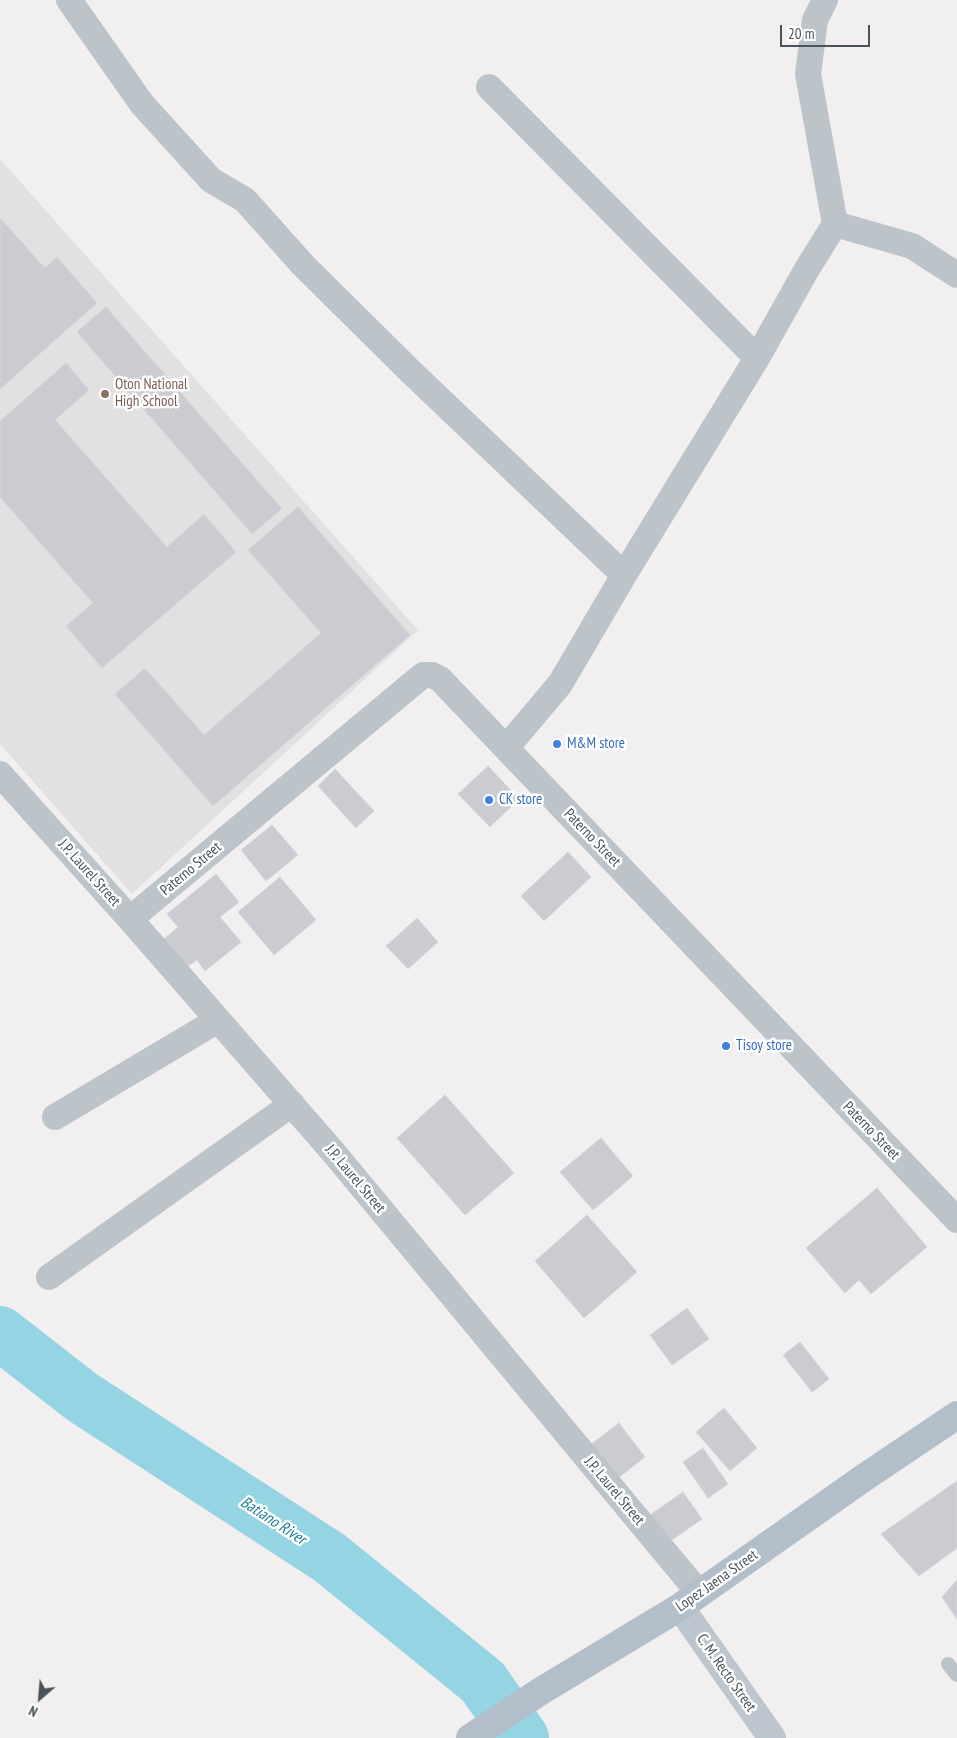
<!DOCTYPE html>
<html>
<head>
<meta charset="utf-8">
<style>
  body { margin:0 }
  #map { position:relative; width:957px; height:1738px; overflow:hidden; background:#f1efef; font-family:"PT Sans Narrow",sans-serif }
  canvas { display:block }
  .north { position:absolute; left:15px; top:1673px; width:50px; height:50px; -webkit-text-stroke:4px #fff; paint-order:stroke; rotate:207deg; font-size:14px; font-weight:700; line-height:20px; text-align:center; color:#49535a }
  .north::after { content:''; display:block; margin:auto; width:18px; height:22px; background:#49535a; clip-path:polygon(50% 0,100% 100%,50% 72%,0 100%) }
  .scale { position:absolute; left:780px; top:25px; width:90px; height:22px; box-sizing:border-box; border:2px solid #49535a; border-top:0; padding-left:6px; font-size:15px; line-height:18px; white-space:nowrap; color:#49535a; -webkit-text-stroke:4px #fff; paint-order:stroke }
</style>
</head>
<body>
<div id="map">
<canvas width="957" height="1738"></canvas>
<div class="north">N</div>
<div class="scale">20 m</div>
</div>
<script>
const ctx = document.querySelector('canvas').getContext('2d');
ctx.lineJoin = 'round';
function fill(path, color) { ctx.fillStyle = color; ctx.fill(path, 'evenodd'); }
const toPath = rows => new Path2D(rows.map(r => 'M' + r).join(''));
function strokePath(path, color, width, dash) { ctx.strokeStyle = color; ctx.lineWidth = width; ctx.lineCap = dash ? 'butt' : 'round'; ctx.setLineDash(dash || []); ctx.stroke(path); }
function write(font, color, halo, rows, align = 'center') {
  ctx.font = font + ' "PT Sans Narrow",sans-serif'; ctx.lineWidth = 5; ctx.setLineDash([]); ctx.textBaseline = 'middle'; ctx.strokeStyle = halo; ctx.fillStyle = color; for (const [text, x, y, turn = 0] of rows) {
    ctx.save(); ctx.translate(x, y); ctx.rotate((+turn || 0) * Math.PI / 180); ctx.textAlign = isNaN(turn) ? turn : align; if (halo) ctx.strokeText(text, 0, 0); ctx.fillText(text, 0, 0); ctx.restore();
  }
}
const education = toPath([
  [0,159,418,630,132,894,0,744]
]);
const river = toPath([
  [0,1333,82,1397,330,1558,483,1682,522,1738]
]);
const building = toPath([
  [0,218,45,268,57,257,97,303,0,389,0,218],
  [106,307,282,509,252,534,77,332,106,307],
  [66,363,89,390,55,420,167,547,204,514,236,552,102,668,66,626,93,603,0,497,0,421,66,363],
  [298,507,410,635,213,806,115,694,145,668,204,735,321,633,248,550,298,507],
  [488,766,519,799,490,827,458,794,488,766],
  [335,769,374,811,356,828,318,786,335,769],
  [272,825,298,855,266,881,241,850,272,825],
  [568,852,591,877,544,921,521,896,568,852],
  [216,874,239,902,220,917,241,942,205,971,197,960,187,967,164,939,178,927,167,914,216,874],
  [280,877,316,920,274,955,238,912,280,877],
  [417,918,438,942,408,969,386,946,417,918],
  [445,1095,514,1173,465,1215,397,1138,445,1095],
  [601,1138,633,1176,593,1210,560,1172,601,1138],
  [877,1188,927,1247,871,1294,859,1280,845,1293,806,1248,877,1188],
  [587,1215,637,1272,584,1318,535,1261,587,1215],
  [687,1308,709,1339,672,1365,650,1335,687,1308],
  [800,1342,829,1379,812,1392,783,1355,800,1342],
  [724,1408,757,1448,730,1471,696,1432,724,1408],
  [619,1423,645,1457,617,1479,590,1445,619,1423],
  [703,1448,728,1484,708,1498,683,1462,703,1448],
  [957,1481,957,1548,919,1576,881,1534,957,1481],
  [683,1492,702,1519,669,1542,650,1515,683,1492],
  [957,1580,957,1619,942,1597,957,1580]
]);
const service = toPath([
  [948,1664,957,1675]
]);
const minor = toPath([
  [69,0,142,104,211,180,245,200,303,265,409,370,624,575],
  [489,87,757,358],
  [835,224,912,246,957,275],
  [506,748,560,684,624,575,757,358,807,269,835,224,808,74,815,20,825,0],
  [0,774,130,919,334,1153,699,1593],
  [130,919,423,675,432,675,440,679,957,1220],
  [55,1117,218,1020],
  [49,1277,292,1104]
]);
const secondary = toPath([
  [680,1607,772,1738]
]);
const primary = toPath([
  [470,1738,541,1691,680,1607,865,1477,957,1415]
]);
const markers = [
  [105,394,5,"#8d6e63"],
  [557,744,5,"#3f7fe0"],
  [489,800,5,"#3f7fe0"],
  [726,1046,5,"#3f7fe0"]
];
const educationNames = [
  ["Oton National",115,385],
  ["High School",115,402]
];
const shopNames = [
  ["M&M store",567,744],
  ["CK store",499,800],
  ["Tisoy store",736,1046]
];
const streetNames = [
  ["Paterno Street",592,838,46],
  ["Paterno Street",191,869,-40],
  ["J.P. Laurel Street",89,873,48],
  ["Paterno Street",871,1131,46],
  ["J.P. Laurel Street",355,1179,50],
  ["J.P. Laurel Street",614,1491,50],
  ["Lopez Jaena Street",717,1581,-35],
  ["C. M. Recto Street",726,1673,55]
];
const waterNames = [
  ["Batiano River",273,1521,33]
];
fill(education, '#e2e0e0');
strokePath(river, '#95d4e2', 54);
fill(building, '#caccd1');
strokePath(building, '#d4d6da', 1);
strokePath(service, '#bcc4ca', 14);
strokePath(minor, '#bcc4ca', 26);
strokePath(secondary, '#bdc6cf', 28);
strokePath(primary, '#b2bfcb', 28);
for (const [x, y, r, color] of markers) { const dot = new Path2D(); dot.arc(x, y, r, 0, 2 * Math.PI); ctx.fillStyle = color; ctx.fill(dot); strokePath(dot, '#fff', 2); }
write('15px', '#785e54', '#fff', educationNames, 'left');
write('15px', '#366cbe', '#fff', shopNames, 'left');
write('15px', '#49535a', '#fff', streetNames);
write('italic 16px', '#1c7d92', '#fff', waterNames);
</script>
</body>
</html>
